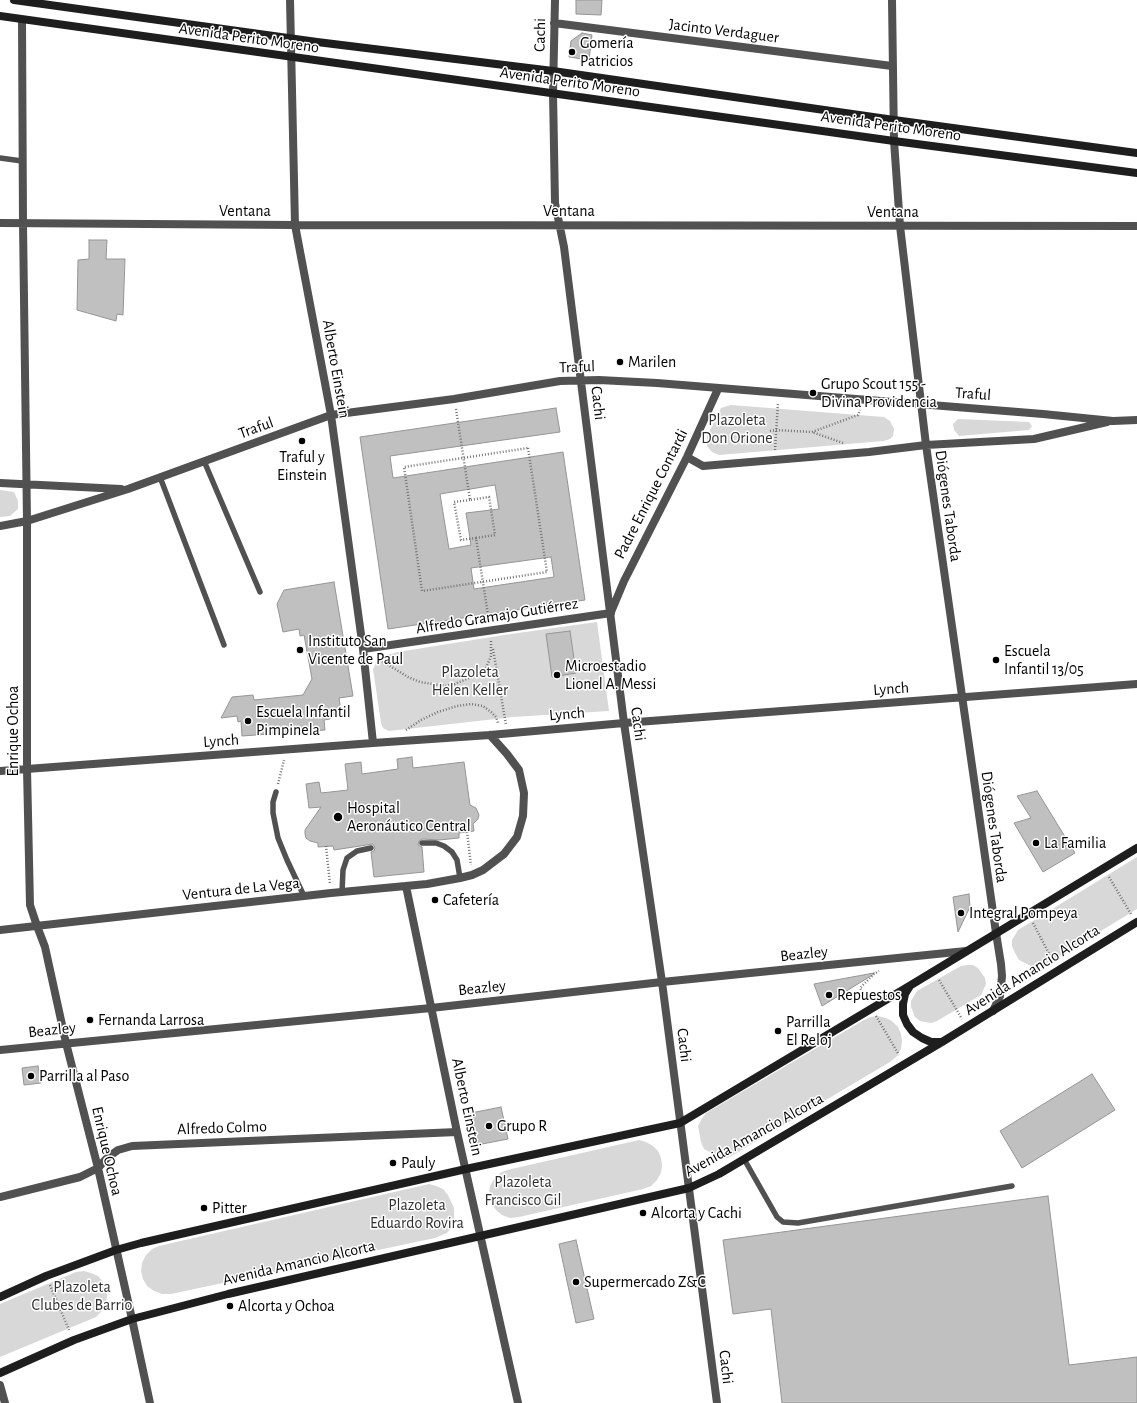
<!DOCTYPE html>
<html>
<head>
<meta charset="utf-8">
<style>
  body { margin:0 }
  canvas { display:block; background:#fff }
</style>
</head>
<body>
<canvas width="1137" height="1403"></canvas>
<script>
const ctx = document.querySelector('canvas').getContext('2d');
ctx.lineJoin = 'round';
function fill(path, color) { ctx.fillStyle = color; ctx.fill(path, 'evenodd'); }
const toPath = rows => new Path2D(rows.map(r => 'M' + r).join(''));
function strokePath(path, color, width, dash) { ctx.strokeStyle = color; ctx.lineWidth = width; ctx.lineCap = dash ? 'butt' : 'round'; ctx.setLineDash(dash || []); ctx.stroke(path); }
function write(font, color, halo, rows, align = 'center') {
  ctx.font = font + ' "Alegreya Sans",sans-serif'; ctx.lineWidth = 3; ctx.setLineDash([]); ctx.textBaseline = 'middle'; ctx.strokeStyle = halo; ctx.fillStyle = color; for (const [text, x, y, turn = 0] of rows) {
    ctx.save(); ctx.translate(x, y); ctx.rotate((+turn || 0) * Math.PI / 180); ctx.textAlign = isNaN(turn) ? turn : align; if (halo) ctx.strokeText(text, 0, 0); ctx.fillText(text, 0, 0); ctx.restore();
  }
}
const green = toPath([
  [731,405,884,417,890,421,894,429,893,436,890,439,884,441,719,455,712,452,707,446,707,436,721,408],
  [958,419,1029,422,1032,426,1029,430,959,436,954,430,953,424],
  [0,490,14,492,18,501,18,509,10,516,0,517],
  [597,622,609,711,513,717,389,731,383,728,381,723,373,669,377,661,383,656,398,652,504,635],
  [1137,857,1137,909,1045,965,1033,967,1019,960,1014,951,1012,946,1012,940,1018,930],
  [967,965,973,965,978,968,985,978,986,984,981,995,937,1021,931,1023,925,1022,920,1021,915,1017,911,1007,911,1001,917,991,961,966],
  [878,1016,886,1018,892,1021,898,1027,901,1034,902,1041,901,1049,897,1056,890,1062,733,1155,727,1158,719,1157,704,1149,701,1142,698,1126,701,1120,706,1113,864,1020,871,1017],
  [639,1140,646,1142,653,1146,658,1151,661,1158,662,1165,661,1173,657,1180,651,1186,643,1189,519,1217,510,1218,502,1215,496,1210,491,1203,489,1194,490,1186,494,1179,500,1173,507,1170],
  [429,1184,436,1186,443,1189,448,1195,454,1208,454,1225,447,1233,435,1238,171,1294,162,1294,154,1291,147,1286,143,1279,141,1271,142,1263,146,1255,152,1249,159,1246],
  [84,1271,91,1273,98,1276,103,1282,106,1289,107,1296,106,1303,102,1311,96,1317,0,1357,0,1304,76,1272]
]);
const building = toPath([
  [576,0,602,0,601,15,576,14,576,0],
  [582,33,592,35,589,60,569,57,571,41,582,33],
  [89,240,107,240,106,259,125,259,123,315,117,314,116,321,77,310,78,260,89,259,89,240],
  [556,408,560,432,390,456,393,478,563,452,585,600,388,629,360,437,556,408],
  [495,485,499,509,466,513,471,545,449,549,440,494,495,485],
  [551,557,554,577,474,589,471,568,551,557],
  [334,582,353,696,339,698,340,705,330,719,324,720,325,730,242,736,241,721,238,722,237,716,221,718,232,697,253,695,254,700,303,695,312,679,304,635,300,636,299,629,283,632,277,604,284,590,334,582],
  [570,631,576,673,552,677,546,634,570,631],
  [412,757,413,768,464,762,470,805,476,808,479,815,478,819,473,824,474,831,459,833,459,838,439,840,422,839,419,841,418,845,422,847,424,872,374,877,371,852,374,851,375,848,373,844,334,850,333,846,318,847,318,843,310,841,306,838,305,834,305,830,321,807,309,808,306,784,319,782,321,793,348,790,345,764,361,762,362,774,398,769,397,759,412,757],
  [1037,791,1075,853,1043,872,1014,823,1031,818,1017,796,1037,791],
  [969,894,970,907,958,932,953,897,969,894],
  [874,973,874,974,822,1006,814,984,874,973],
  [38,1066,41,1083,24,1085,22,1068,38,1066],
  [1092,1074,1115,1110,1022,1168,1000,1131,1092,1074],
  [501,1107,508,1139,477,1145,471,1113,501,1107],
  [1048,1196,1069,1365,1137,1357,1137,1403,782,1403,771,1309,733,1314,723,1240,1048,1196],
  [576,1240,594,1319,576,1323,559,1244,576,1240]
]);
const path = toPath([
  [456,409,470,500,489,497,495,535,476,538,489,621],
  [770,431,776,430,812,432],
  [843,443,812,432,858,415,860,410],
  [528,448,547,572,422,591,404,467,528,448],
  [775,450,778,403],
  [470,500,454,502,461,540,476,538],
  [493,649,506,725],
  [377,658,408,677,420,682,445,686,455,684,476,675,486,668,491,656,491,640],
  [406,730,421,720,438,712,457,706,471,704,483,706,491,712,496,717,498,723],
  [278,784,284,760],
  [467,832,471,865],
  [326,846,330,884],
  [1109,877,1131,914],
  [1033,923,1054,963],
  [939,980,962,1019],
  [867,1000,860,988,874,974,879,971],
  [876,1016,899,1055],
  [50,1285,69,1330]
]);
const lane = toPath([
  [0,158,22,161],
  [204,461,260,592],
  [160,477,224,645],
  [276,792,273,802,273,813,278,838,287,860,304,896],
  [422,843,436,843,444,846,452,852,457,860,460,878],
  [342,892,343,870,347,858,357,851,371,848],
  [744,1159,777,1217,783,1222,798,1223,1012,1186]
]);
const street = toPath([
  [290,0,295,225,331,415,363,649,373,743],
  [555,0,553,93,555,203,564,247,624,723,662,982,717,1403],
  [892,0,894,141,900,226,926,445,996,933,1001,964,1002,976,1000,996,993,1011],
  [22,20,23,224,27,521,27,769,30,905,37,926,45,947,66,1043,98,1168,132,1319,150,1403],
  [554,23,892,66],
  [0,223,295,225,1137,226],
  [687,457,703,466,869,452,926,445,1034,439,1107,422],
  [0,483,121,489],
  [0,526,27,521,128,489,331,415,454,399,560,381,599,380,657,383,1043,414,1113,421,1137,420],
  [611,612,624,581,687,457,718,389],
  [363,649,611,613],
  [0,771,373,743,490,735,624,723,1137,684],
  [406,886,457,1132,518,1403],
  [0,930,331,893,427,884,460,878,472,875,483,870,504,854,517,837,523,816,524,793,519,770,507,754,490,735],
  [0,1050,431,1008,662,982,966,951],
  [0,1197,80,1177,98,1168,107,1158,118,1150,132,1146,457,1132],
  [0,1385,5,1403]
]);
const secondary = toPath([
  [14,0,317,42,553,71,894,120,1137,153],
  [0,16,894,141,1137,173],
  [910,986,905,994,903,1004,903,1015,907,1024,913,1032,922,1038,931,1042,942,1042],
  [0,1297,46,1276,116,1250,141,1243,466,1169,680,1123,911,985,1137,848],
  [0,1373,74,1340,132,1319,228,1294,689,1188,719,1174,942,1042,1137,922]
]);
const markers = [
  [572,52,4,"#000"],
  [620,362,4,"#000"],
  [813,393,4,"#000"],
  [302,441,4,"#000"],
  [300,650,4,"#000"],
  [996,660,4,"#000"],
  [557,675,4,"#000"],
  [248,721,4,"#000"],
  [338,817,5,"#000"],
  [1036,843,4,"#000"],
  [435,900,4,"#000"],
  [961,913,4,"#000"],
  [829,995,4,"#000"],
  [90,1020,4,"#000"],
  [778,1031,4,"#000"],
  [31,1076,4,"#000"],
  [489,1126,4,"#000"],
  [393,1163,4,"#000"],
  [204,1208,4,"#000"],
  [643,1213,4,"#000"],
  [576,1282,4,"#000"],
  [230,1306,4,"#000"]
];
const streetNames = [
  ["Jacinto Verdaguer",724,31,7],
  ["Cachi",540,35,-89],
  ["Avenida Perito Moreno",249,38,8],
  ["Avenida Perito Moreno",570,82,8],
  ["Avenida Perito Moreno",891,126,8],
  ["Ventana",245,211],
  ["Ventana",569,211],
  ["Ventana",893,212],
  ["Traful",577,367,-2],
  ["Alberto Einstein",336,369,80],
  ["Traful",973,394,4],
  ["Cachi",598,403,83],
  ["Traful",256,428,-20],
  ["Padre Enrique Contardi",651,494,-63],
  ["Diógenes Taborda",948,506,82],
  ["Alfredo Gramajo Gutiérrez",497,616,-9],
  ["Lynch",891,689,-4],
  ["Lynch",567,714,-5],
  ["Cachi",638,724,82],
  ["Enrique Ochoa",13,731,-90],
  ["Lynch",221,741,-4],
  ["Diógenes Taborda",994,827,82],
  ["Ventura de La Vega",241,889,-6],
  ["Beazley",804,954,-6],
  ["Avenida Amancio Alcorta",1032,970,-32],
  ["Beazley",482,988,-6],
  ["Beazley",52,1030,-6],
  ["Cachi",684,1045,83],
  ["Alberto Einstein",467,1107,78],
  ["Alfredo Colmo",222,1128,-2],
  ["Avenida Amancio Alcorta",754,1135,-29],
  ["Enrique Ochoa",107,1151,77],
  ["Avenida Amancio Alcorta",299,1263,-13],
  ["Cachi",726,1367,83]
];
const poiNames = [
  ["Gomería",580,43],
  ["Patricios",580,61],
  ["Marilen",628,362],
  ["Grupo Scout 155 -",821,384],
  ["Divina Providencia",821,402],
  ["Traful y",302,457,"center"],
  ["Einstein",302,475,"center"],
  ["Instituto San",308,641],
  ["Vicente de Paul",308,659],
  ["Escuela",1004,651],
  ["Infantil 13/05",1004,669],
  ["Microestadio",565,666],
  ["Lionel A. Messi",565,684],
  ["Escuela Infantil",256,712],
  ["Pimpinela",256,730],
  ["Hospital",347,808],
  ["Aeronáutico Central",347,826],
  ["La Familia",1044,843],
  ["Cafetería",443,900],
  ["Integral Pompeya",969,913],
  ["Repuestos",837,995],
  ["Fernanda Larrosa",98,1020],
  ["Parrilla",786,1022],
  ["El Reloj",786,1040],
  ["Parrilla al Paso",39,1076],
  ["Grupo R",497,1126],
  ["Pauly",401,1163],
  ["Pitter",212,1208],
  ["Alcorta y Cachi",651,1213],
  ["Supermercado Z&C",584,1282],
  ["Alcorta y Ochoa",238,1306]
];
const parkNames = [
  ["Plazoleta",737,420],
  ["Don Orione",737,438],
  ["Plazoleta",470,672],
  ["Helen Keller",470,690],
  ["Plazoleta",523,1182],
  ["Francisco Gil",523,1200],
  ["Plazoleta",417,1205],
  ["Eduardo Rovira",417,1223],
  ["Plazoleta",82,1287],
  ["Clubes de Barrio",82,1305]
];
fill(green, '#d8d8d8');
fill(building, '#c0c0c0');
strokePath(building, '#959595', 1);
strokePath(path, '#737373', 2.5, [1, 2]);
strokePath(lane, '#515151', 5.5);
strokePath(street, '#515151', 8);
strokePath(secondary, '#1e1e1e', 8);
for (const [x, y, r, color] of markers) { const dot = new Path2D(); dot.arc(x, y, r, 0, 2 * Math.PI); ctx.fillStyle = color; ctx.fill(dot); strokePath(dot, '#fff', 1.5); }
write('16px', '#000', '#fff', streetNames);
write('16px', '#000', '#fff', poiNames, 'left');
write('16px', '#2f2f2f', '#fff', parkNames);
</script>
</body>
</html>
